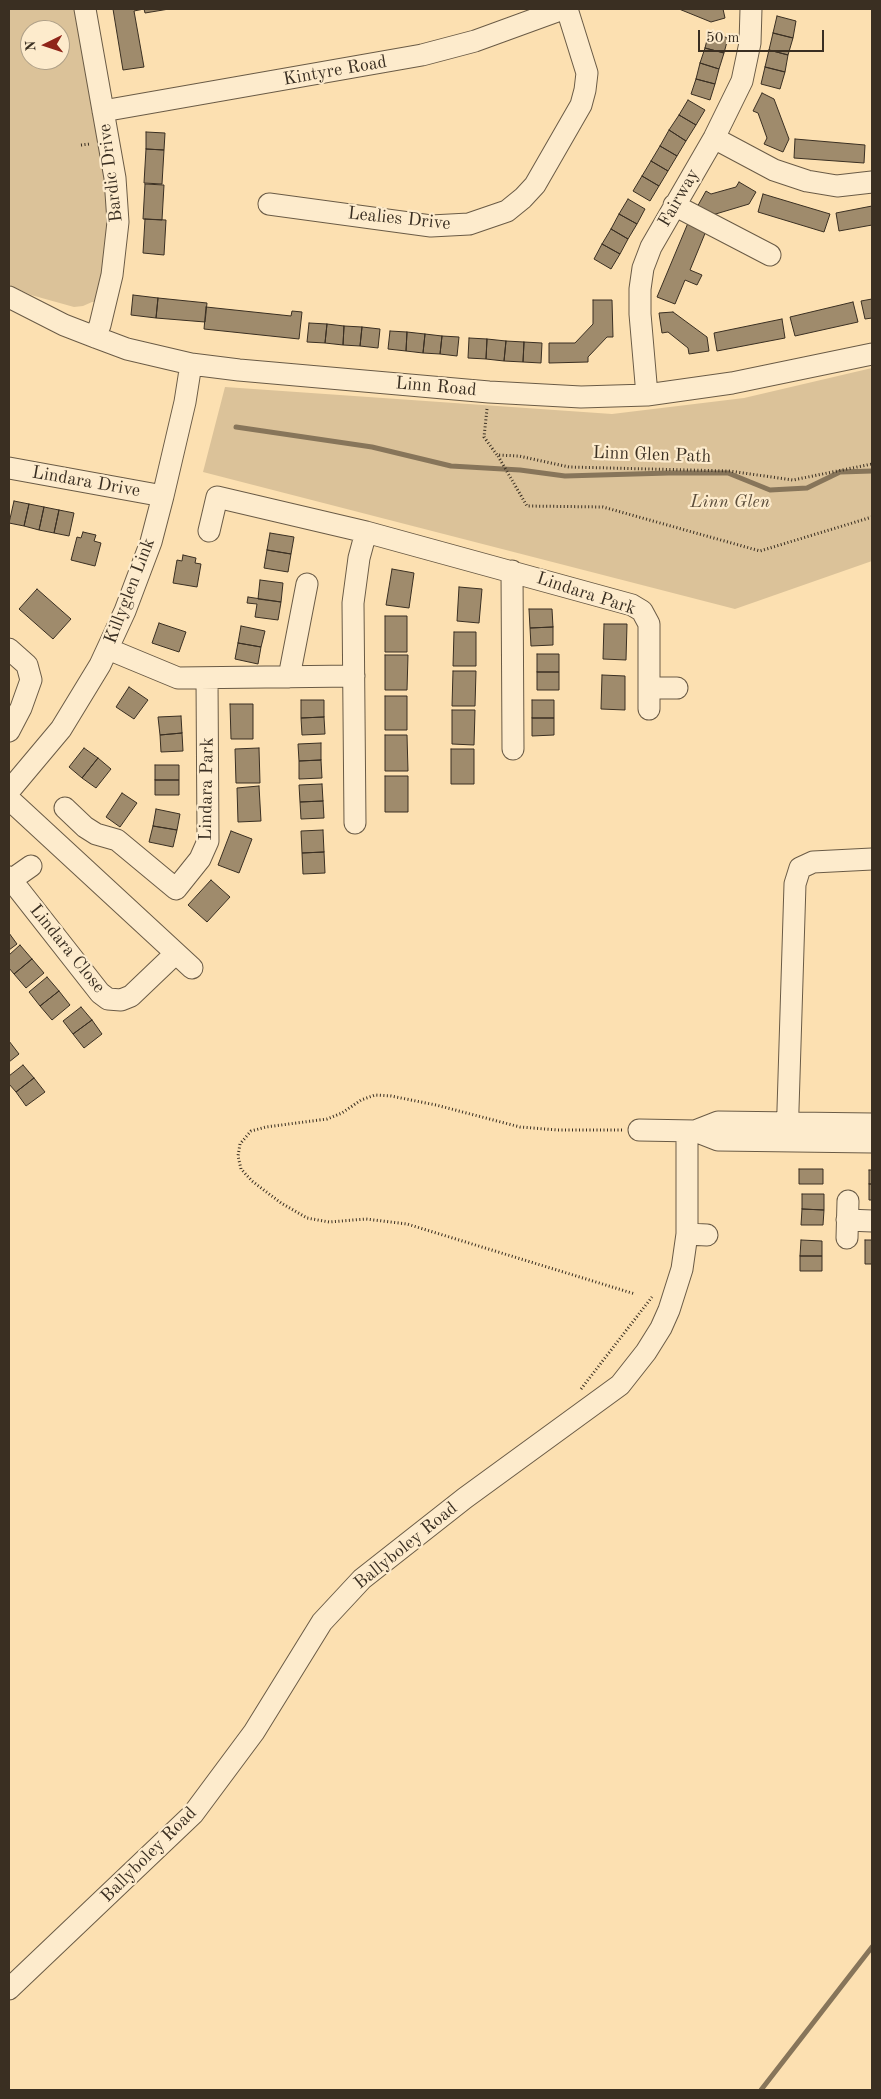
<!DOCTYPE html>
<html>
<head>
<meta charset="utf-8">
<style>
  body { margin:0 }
  #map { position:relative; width:881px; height:2099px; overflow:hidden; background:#fce0b1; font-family:"Old Standard TT",serif }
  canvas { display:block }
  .frame { position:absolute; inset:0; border:10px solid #3a2f22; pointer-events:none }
  .north { position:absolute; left:20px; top:20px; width:50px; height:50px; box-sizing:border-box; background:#fdebcc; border:1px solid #afa088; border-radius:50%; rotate:266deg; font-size:14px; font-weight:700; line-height:20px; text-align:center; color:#3a2f22 }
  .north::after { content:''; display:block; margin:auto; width:18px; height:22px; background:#8f2418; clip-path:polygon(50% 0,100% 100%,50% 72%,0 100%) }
  .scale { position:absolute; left:698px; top:30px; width:126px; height:22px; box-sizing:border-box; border:2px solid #3a2f22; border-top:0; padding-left:6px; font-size:15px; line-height:18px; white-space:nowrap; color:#3a2f22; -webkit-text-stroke:4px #fdebcc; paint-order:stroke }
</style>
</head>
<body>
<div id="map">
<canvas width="881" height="2099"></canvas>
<div class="frame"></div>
<div class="north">N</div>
<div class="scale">50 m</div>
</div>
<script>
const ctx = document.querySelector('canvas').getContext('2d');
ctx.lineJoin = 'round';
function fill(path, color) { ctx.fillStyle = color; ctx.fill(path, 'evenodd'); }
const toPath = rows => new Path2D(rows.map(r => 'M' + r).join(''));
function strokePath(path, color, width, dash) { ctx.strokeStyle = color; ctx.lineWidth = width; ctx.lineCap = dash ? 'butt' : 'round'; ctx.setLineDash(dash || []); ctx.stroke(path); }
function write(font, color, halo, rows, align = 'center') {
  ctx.font = font + ' "Old Standard TT",serif'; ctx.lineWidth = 4.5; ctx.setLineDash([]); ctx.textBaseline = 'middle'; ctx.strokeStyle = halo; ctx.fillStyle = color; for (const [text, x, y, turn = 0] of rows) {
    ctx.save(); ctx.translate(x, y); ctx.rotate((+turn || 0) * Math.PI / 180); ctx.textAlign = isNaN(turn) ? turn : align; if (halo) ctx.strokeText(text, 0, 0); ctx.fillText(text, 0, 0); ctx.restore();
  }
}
const green = toPath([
  [9,9,80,9,109,195,110,250,97,302,92,302,83,306,74,307,31,295,9,285],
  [30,30,60,30,60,60,30,60],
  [872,368,872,561,735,609,203,472,225,387,612,414,744,398]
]);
const stream = toPath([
  [236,427,372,447,451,466,520,470,565,476,669,473,728,473,770,490,807,488,840,472,872,471],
  [761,2090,872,1947]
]);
const building = toPath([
  [113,9,169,9,145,13,144,9,134,11,144,67,123,70,113,9],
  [679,9,723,9,725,18,711,22,679,9],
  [777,16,796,21,793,38,773,33,777,16],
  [709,32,728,38,724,53,705,48,709,32],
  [773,33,793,38,788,55,769,50,773,33],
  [705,48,724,53,719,69,700,63,705,48],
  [769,50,788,55,785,72,765,67,769,50],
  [700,63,719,69,715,84,696,79,700,63],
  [765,67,785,72,780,89,761,84,765,67],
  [696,79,715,84,710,100,691,94,696,79],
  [762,93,774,99,789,139,783,152,764,144,767,138,758,113,753,111,762,93],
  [688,100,705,110,696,125,679,115,688,100],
  [679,115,696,125,686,141,669,130,679,115],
  [669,130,686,141,677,156,660,146,669,130],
  [146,132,165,133,164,150,146,149,146,132],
  [795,139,865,145,864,163,794,158,795,139],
  [660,146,677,156,668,171,651,161,660,146],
  [146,149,164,150,162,184,144,183,146,149],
  [651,161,668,171,659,186,642,176,651,161],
  [642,176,659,186,650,201,633,191,642,176],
  [739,182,756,192,749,204,709,216,696,209,706,191,711,194,736,187,739,182],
  [145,184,164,185,162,220,143,219,145,184],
  [763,194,830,214,824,232,758,212,763,194],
  [628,199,645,209,637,224,619,214,628,199],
  [872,206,872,225,839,231,836,213,872,206],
  [619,214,637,224,628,239,611,229,619,214],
  [145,219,166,220,164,255,143,253,145,219],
  [688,223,706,231,690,270,702,275,697,285,685,280,675,304,657,297,688,223],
  [611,229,628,239,620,254,602,244,611,229],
  [602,244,620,254,611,269,594,259,602,244],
  [133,295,158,298,156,318,131,315,133,295],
  [158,298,207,303,205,322,156,318,158,298],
  [872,299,872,318,865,319,861,301,872,299],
  [593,300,612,300,613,337,607,337,588,357,588,362,549,363,549,343,575,343,593,324,593,300],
  [853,302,858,322,795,336,790,317,853,302],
  [206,307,291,316,292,311,302,312,299,339,204,329,206,307],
  [673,312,707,337,709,351,689,354,688,348,668,332,662,333,659,313,673,312],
  [782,319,785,338,717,351,714,333,782,319],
  [309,323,327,324,325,343,307,342,309,323],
  [327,324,344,326,343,345,325,343,327,324],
  [344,326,362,327,360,346,343,345,344,326],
  [362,327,380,329,378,348,360,346,362,327],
  [390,331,407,332,406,351,388,349,390,331],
  [407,332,425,334,423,353,406,351,407,332],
  [425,334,442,336,440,354,423,353,425,334],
  [442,336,459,337,457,356,440,354,442,336],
  [469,338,487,339,486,359,468,358,469,338],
  [487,339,506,341,504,361,486,359,487,339],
  [506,341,524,342,523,362,504,361,506,341],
  [524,342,542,343,541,363,523,362,524,342],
  [14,501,29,504,24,526,9,523,14,501],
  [29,504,44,507,39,530,24,526,29,504],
  [44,507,59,510,54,533,39,530,44,507],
  [59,510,74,513,69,536,54,533,59,510],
  [83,532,96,535,94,541,101,543,95,566,71,560,77,537,81,538,83,532],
  [270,533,294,537,291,554,267,550,270,533],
  [267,550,291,554,288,572,264,568,267,550],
  [183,555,196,558,195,563,201,564,197,587,173,583,177,560,182,561,183,555],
  [392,569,414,573,409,608,386,605,392,569],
  [260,580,283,583,281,602,258,599,260,580],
  [459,587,482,589,479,623,457,621,459,587],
  [37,589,71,619,53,639,19,609,37,589],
  [248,597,281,602,278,620,255,617,257,604,247,603,248,597],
  [529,609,552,609,553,627,530,628,529,609],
  [385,616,407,616,407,652,385,652,385,616],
  [159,623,186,632,179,652,152,643,159,623],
  [604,624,627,624,626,660,603,659,604,624],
  [241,626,265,631,261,647,238,643,241,626],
  [553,627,553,645,531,646,530,628,553,627],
  [454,632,476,632,476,666,453,666,454,632],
  [238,643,261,647,258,664,235,659,238,643],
  [537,654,559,654,559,672,537,672,537,654],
  [385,655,408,655,407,690,385,690,385,655],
  [453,671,476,671,475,706,452,706,453,671],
  [537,672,559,672,559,690,537,690,537,672],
  [602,675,625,676,625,710,601,709,602,675],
  [129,687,148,700,134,719,116,707,129,687],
  [385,696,407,696,407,730,385,730,385,696],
  [301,700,324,700,324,717,301,718,301,700],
  [532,700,554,700,554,718,532,718,532,700],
  [230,704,253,704,253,739,231,739,230,704],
  [452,710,475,710,474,745,452,744,452,710],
  [181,716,182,733,160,735,158,717,181,716],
  [324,717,325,734,302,735,301,718,324,717],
  [532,718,554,718,554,735,532,736,532,718],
  [182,733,183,751,161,752,160,735,182,733],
  [385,735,407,735,408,771,385,771,385,735],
  [321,743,321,760,299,761,298,744,321,743],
  [84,748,98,758,82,778,69,767,84,748],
  [259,748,260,783,236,783,235,749,259,748],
  [451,749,474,749,474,784,451,784,451,749],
  [98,758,111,769,96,788,82,778,98,758],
  [321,760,322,778,299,779,299,761,321,760],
  [155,765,179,765,179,780,155,780,155,765],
  [385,776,408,776,408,812,385,812,385,776],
  [155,780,179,780,179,795,155,795,155,780],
  [322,784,323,801,300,802,299,785,322,784],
  [259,786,261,821,238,822,237,788,259,786],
  [122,793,137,803,120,827,106,817,122,793],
  [323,801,324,818,301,819,300,802,323,801],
  [156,809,180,814,177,830,153,826,156,809],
  [153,826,177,830,173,847,149,842,153,826],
  [323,830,324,852,302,853,301,831,323,830],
  [231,831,252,839,239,873,218,865,231,831],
  [324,852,325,873,303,874,302,853,324,852],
  [211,880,230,897,207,922,188,905,211,880],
  [9,933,17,944,9,950,9,933],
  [20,945,32,959,14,974,9,968,9,955,20,945],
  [32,959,44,973,26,988,14,974,32,959],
  [47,977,59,991,40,1006,29,992,47,977],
  [59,991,70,1005,52,1020,40,1006,59,991],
  [81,1007,92,1020,73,1034,63,1021,81,1007],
  [92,1020,102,1034,84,1048,73,1034,92,1020],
  [9,1041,19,1054,9,1062,9,1041],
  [23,1065,34,1078,16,1092,9,1084,9,1076,23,1065],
  [34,1078,45,1092,26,1106,16,1092,34,1078],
  [799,1169,823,1169,823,1184,799,1184,799,1169],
  [869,1170,872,1170,872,1184,869,1184,869,1170],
  [869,1184,872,1184,872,1200,869,1200,869,1184],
  [802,1194,824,1194,824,1210,802,1209,802,1194],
  [802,1209,824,1210,823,1225,801,1225,802,1209],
  [801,1240,822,1241,822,1256,800,1256,801,1240],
  [865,1240,872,1240,872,1264,865,1264,865,1240],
  [800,1256,822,1256,822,1271,800,1271,800,1256]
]);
const path = toPath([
  [81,145,90,144],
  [487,409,484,437,497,455,519,456,569,467,729,471,793,480,872,464],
  [498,456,527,506,603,507,760,551,872,517],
  [622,1130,558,1130,520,1127,436,1105,391,1096,375,1095,361,1100,342,1113,327,1119,266,1127,251,1131,240,1144,238,1156,241,1169,252,1181,281,1203,307,1218,329,1222,366,1219,407,1224,635,1294],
  [581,1389,652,1297]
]);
const minor = toPath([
  [85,9,115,178,118,222,112,275,100,325,95,337],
  [103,111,422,55,475,41,563,9],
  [714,138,774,170,807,181,837,186,872,182],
  [269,204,431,226,469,224,507,211,523,198,535,185,581,105,585,90,587,73,567,9],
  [674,205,770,255],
  [9,297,64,325,95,337,127,349,191,364,239,370,489,392,581,397,647,395,732,383,872,354],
  [647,395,640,314,640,289,643,268,651,247,714,138,742,81,750,43,751,9],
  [9,468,163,496],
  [209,531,217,497,366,532,632,605,642,611,649,624,649,709],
  [512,571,513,749],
  [9,649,27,665,31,680,21,708,9,731],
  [108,649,178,678,354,676],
  [289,677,307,584],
  [650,688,677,688],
  [9,791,61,729,100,665,125,611,151,542,163,496,185,402,191,364],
  [9,799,192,968],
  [65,808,85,827,96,834,117,840,176,889,200,859,208,841,207,679],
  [355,823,353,603,359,558,366,532],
  [9,877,100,993,108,999,121,1000,131,996,175,954],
  [11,880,31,866],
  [639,1130,695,1131,718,1122,872,1124],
  [695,1131,718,1140,872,1142],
  [787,1141,795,884,800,868,813,862,872,859],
  [847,1220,872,1221],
  [687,1234,707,1235],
  [847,1238,848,1201],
  [9,1989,193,1814,254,1732,322,1622,362,1579,465,1498,620,1385,646,1352,661,1328,669,1310,682,1269,687,1234,687,1131]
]);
const streetNames = [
  ["Kintyre Road",335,71,-10],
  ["Bardic Drive",111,173,-97],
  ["Fairway",679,198,-60],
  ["Lealies Drive",399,219,6],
  ["Linn Road",436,387,5],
  ["Linn Glen Path",652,455,2],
  ["Lindara Drive",86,482,10],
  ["Killyglen Link",130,591,-69],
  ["Lindara Park",586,594,18],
  ["Lindara Park",207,789,-89],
  ["Lindara Close",67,949,51],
  ["Ballyboley Road",406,1546,-39],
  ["Ballyboley Road",149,1855,-45]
];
const parkNames = [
  ["Linn Glen",730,502]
];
fill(green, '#dbc299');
strokePath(stream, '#87755a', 5);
fill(building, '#9f8b6c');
strokePath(building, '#3a2f22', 1);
strokePath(minor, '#6a5b46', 23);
strokePath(path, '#3a2f22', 3, [1, 2.5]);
strokePath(minor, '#fdebcc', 21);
write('18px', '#3a2f22', '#fdebcc', streetNames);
write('italic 18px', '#5a4c3a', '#fdebcc', parkNames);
</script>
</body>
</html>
